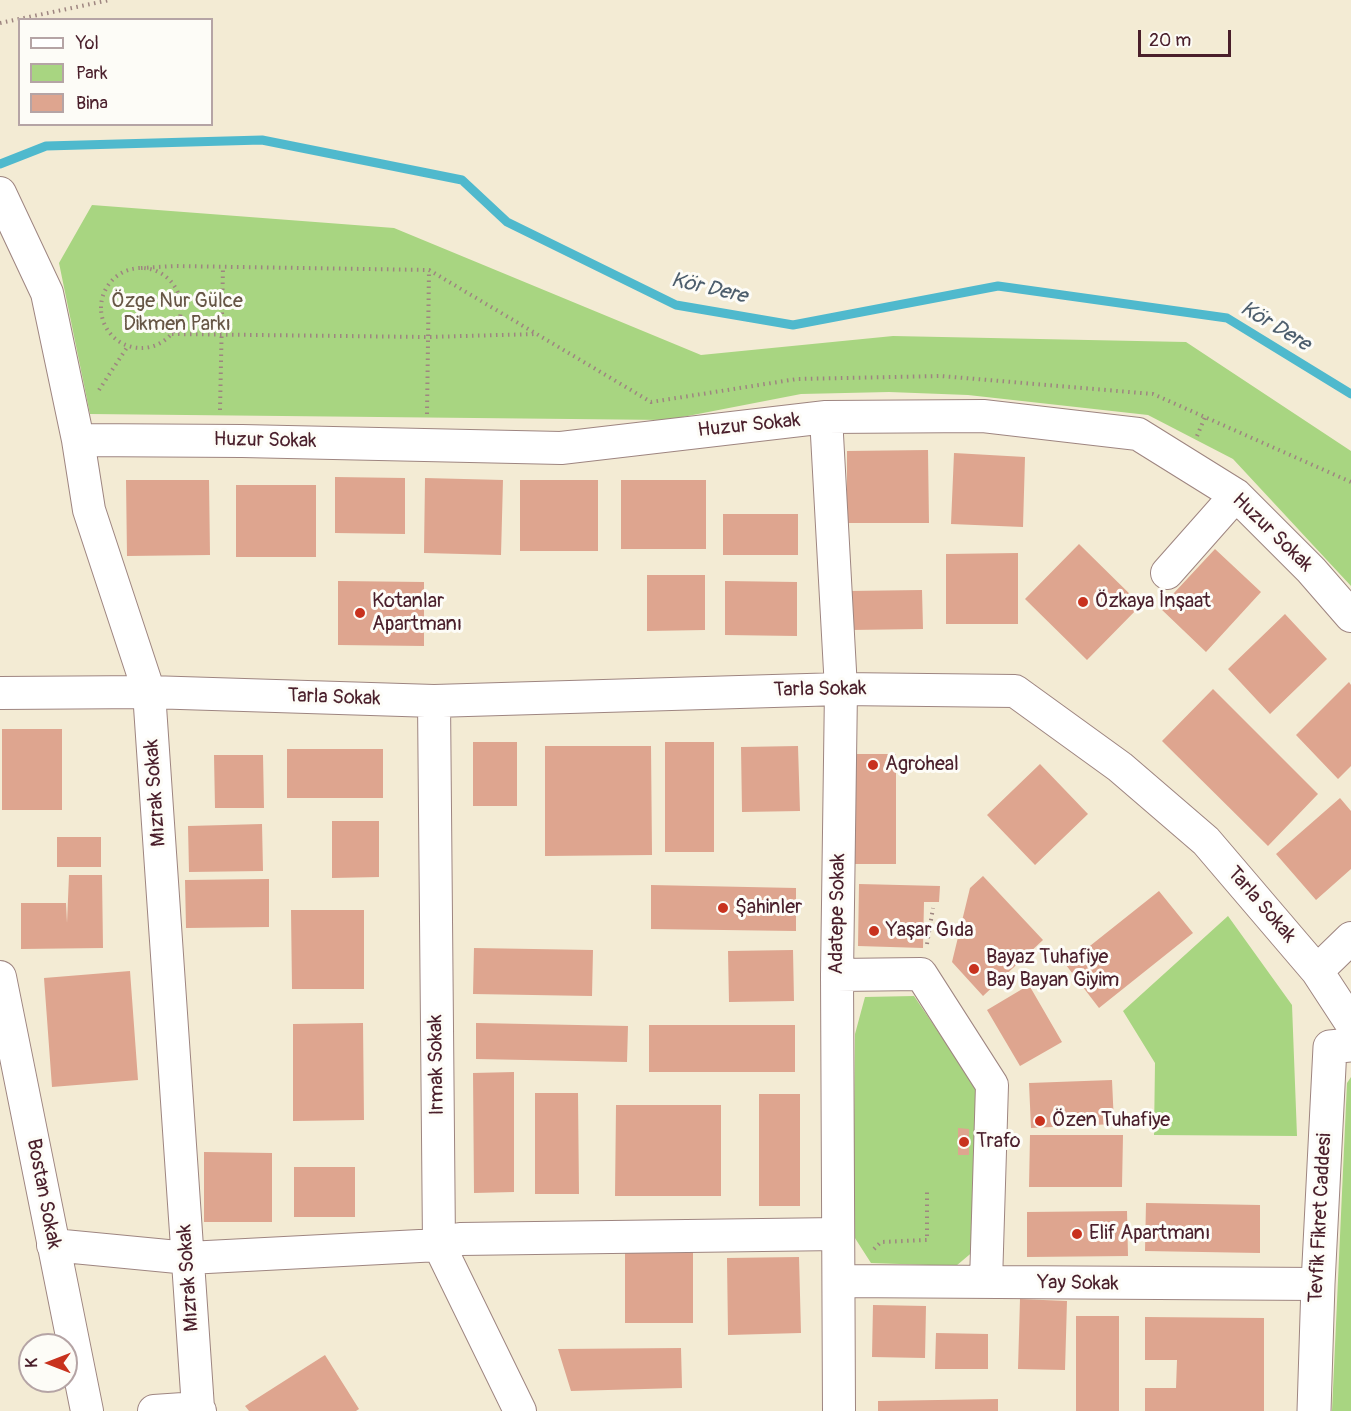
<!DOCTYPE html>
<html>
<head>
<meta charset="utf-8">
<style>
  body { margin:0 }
  #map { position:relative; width:1351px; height:1411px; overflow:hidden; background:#f3ebd4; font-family:Pangolin,sans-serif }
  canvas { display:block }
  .legend { position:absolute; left:18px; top:18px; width:195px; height:108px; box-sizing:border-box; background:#fdfcf7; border:2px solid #b5a4a5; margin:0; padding:8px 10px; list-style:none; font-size:18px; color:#4a1f2b }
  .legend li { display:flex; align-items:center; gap:12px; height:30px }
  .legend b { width:30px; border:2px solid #b5a4a5 }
  .north { position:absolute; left:18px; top:1333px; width:60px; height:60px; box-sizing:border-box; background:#fdfcf7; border:2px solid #b5a4a5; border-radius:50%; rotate:270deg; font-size:16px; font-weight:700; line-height:24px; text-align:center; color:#4a1f2b }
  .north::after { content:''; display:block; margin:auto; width:21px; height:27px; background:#c8321e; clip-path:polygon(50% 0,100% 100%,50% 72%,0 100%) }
  .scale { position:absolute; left:1138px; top:30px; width:93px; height:27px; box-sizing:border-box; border:3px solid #4a1f2b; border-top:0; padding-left:8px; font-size:18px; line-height:21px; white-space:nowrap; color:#4a1f2b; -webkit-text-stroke:4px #fdfcf7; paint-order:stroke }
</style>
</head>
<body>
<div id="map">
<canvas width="1351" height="1411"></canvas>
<ul class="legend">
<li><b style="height:8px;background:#fff"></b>Yol</li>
<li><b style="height:16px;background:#a8d581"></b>Park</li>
<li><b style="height:16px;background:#dea58f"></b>Bina</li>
</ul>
<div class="north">K</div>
<div class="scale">20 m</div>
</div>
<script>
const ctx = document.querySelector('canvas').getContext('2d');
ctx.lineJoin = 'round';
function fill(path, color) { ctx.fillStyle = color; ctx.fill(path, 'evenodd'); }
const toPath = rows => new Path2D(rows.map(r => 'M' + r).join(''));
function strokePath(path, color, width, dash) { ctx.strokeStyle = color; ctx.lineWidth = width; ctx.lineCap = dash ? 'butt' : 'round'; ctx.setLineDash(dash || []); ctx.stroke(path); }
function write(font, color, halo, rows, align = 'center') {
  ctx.font = font + ' Pangolin,sans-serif'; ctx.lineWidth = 6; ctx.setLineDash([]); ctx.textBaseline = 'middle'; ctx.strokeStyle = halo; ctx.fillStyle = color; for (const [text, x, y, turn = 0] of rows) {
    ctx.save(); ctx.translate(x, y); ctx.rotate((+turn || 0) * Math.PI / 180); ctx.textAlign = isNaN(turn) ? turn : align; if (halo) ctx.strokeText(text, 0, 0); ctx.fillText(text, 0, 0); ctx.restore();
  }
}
const green = toPath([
  [92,205,394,228,701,355,893,336,1186,342,1351,451,1351,586,1233,459,1148,415,968,395,889,392,801,394,667,420,90,414,59,263],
  [1228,916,1292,1005,1297,1136,1154,1135,1155,1063,1123,1011],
  [914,996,975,1086,982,1244,956,1266,871,1263,853,1235,855,1034,865,997],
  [1351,1077,1351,1411,1332,1411,1347,1083]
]);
const stream = toPath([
  [0,164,46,146,262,140,462,180,507,222,676,305,793,325,998,286,1227,318,1351,394]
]);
const building = toPath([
  [928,450,929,523,847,523,847,451],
  [954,453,1025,457,1023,527,951,524],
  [335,477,405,478,405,534,335,533],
  [425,478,503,480,501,555,424,553],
  [126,480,209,480,210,555,127,556],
  [520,480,598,480,598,551,520,551],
  [621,480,706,480,706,549,621,549],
  [236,485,316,485,316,557,236,557],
  [723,514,798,514,798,555,723,555],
  [1079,544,1141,605,1087,660,1025,599],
  [1215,549,1261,592,1206,652,1160,608],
  [1018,553,1018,624,946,624,946,554],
  [647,575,705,575,705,630,647,631],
  [338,581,424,582,424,646,338,645],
  [725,581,797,582,797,636,725,635],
  [922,590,923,629,850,630,849,591],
  [1285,614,1327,659,1270,714,1228,669],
  [1349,682,1351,685,1351,766,1338,779,1296,735],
  [1213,689,1318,794,1268,846,1162,741],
  [2,729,62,729,62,810,2,810],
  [473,742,517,742,517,806,473,806],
  [665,742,714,742,714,852,665,852],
  [545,746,651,746,652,855,545,856],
  [798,746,800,811,742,812,741,747],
  [287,749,383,749,383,798,287,798],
  [850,754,896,754,896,864,851,864],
  [214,755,263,755,264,808,215,808],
  [1040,764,1088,814,1035,865,987,815],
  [1340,798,1351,811,1351,869,1316,900,1276,854],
  [332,821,379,821,379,877,332,878],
  [262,824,263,871,189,872,188,826],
  [57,837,101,837,101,867,57,867],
  [69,875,102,875,103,948,21,949,21,903,66,903,67,923],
  [983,876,1043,940,983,996,952,962,970,888],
  [269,879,269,927,186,928,185,880],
  [859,884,940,886,939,902,924,902,923,948,858,946],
  [651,885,796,888,796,931,651,929],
  [1159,891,1193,933,1099,1008,1066,965],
  [291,910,364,910,364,989,292,989],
  [474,948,593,950,592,996,473,994],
  [793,950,794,1001,729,1002,728,951],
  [130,971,138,1080,52,1087,44,978],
  [1029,985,1062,1042,1020,1066,987,1010],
  [363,1023,364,1120,293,1121,293,1024],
  [476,1023,628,1026,627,1062,476,1059],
  [649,1025,795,1025,795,1072,649,1072],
  [514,1072,514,1192,474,1193,473,1073],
  [1112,1080,1114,1124,1031,1128,1029,1083],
  [535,1093,578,1093,579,1194,535,1194],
  [759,1094,800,1094,800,1206,759,1206],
  [616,1105,721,1105,721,1196,615,1196],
  [958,1128,969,1129,969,1155,958,1155],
  [1030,1135,1123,1135,1122,1187,1029,1187],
  [204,1152,272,1153,272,1222,204,1222],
  [294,1167,355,1167,355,1217,294,1217],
  [1146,1203,1260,1205,1260,1253,1145,1251],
  [1127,1211,1128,1256,1027,1257,1027,1212],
  [625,1251,693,1251,693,1323,625,1323],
  [799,1257,801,1333,728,1335,727,1258],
  [1020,1299,1067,1301,1065,1370,1018,1369],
  [873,1305,926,1306,925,1358,872,1357],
  [1076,1316,1119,1316,1119,1411,1076,1411],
  [1145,1317,1264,1318,1264,1411,1145,1411,1145,1388,1176,1388,1177,1360,1145,1360],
  [936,1333,988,1334,988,1369,935,1369],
  [681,1348,682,1388,571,1391,558,1349],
  [325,1355,359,1409,356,1411,249,1411,245,1406],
  [998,1399,998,1411,878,1411,878,1401]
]);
const path = toPath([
  [0,23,110,0],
  [141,268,175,266,429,270,651,402,797,379,941,376,1153,394,1351,482],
  '101 308a40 40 0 1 1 80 0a40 40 0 1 1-80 0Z',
  [172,334,427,337,537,334],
  [99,390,128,346],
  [220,410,223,267],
  [427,414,429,270],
  [1197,436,1205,417],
  [927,944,933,908],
  [874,1249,881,1242,927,1240,927,1191]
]);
const street = toPath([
  [0,193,47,293,78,440,89,510,149,692,198,1408,200,1411],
  [826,417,841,689,837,975,839,1411],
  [78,440,242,441,561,448,826,417,983,416,1138,434,1236,495,1311,570,1351,616],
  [1167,573,1236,495],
  [0,693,149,692,434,701,841,689,1015,691,1120,767,1206,841,1317,971,1351,1023],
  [434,701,439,1245,520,1411],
  [1317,971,1351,938],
  [837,975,921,974,992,1085,986,1282],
  [0,977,87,1411],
  [53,1245,188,1258,439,1245,460,1239,838,1234],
  [839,1281,1318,1284],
  [154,1411,198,1408]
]);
const secondary = toPath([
  [1314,1411,1318,1284,1330,1047,1351,1045]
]);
const markers = [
  [1083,602,6,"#c8321e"],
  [360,613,6,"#c8321e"],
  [873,765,6,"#c8321e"],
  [723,908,6,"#c8321e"],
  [874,931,6,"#c8321e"],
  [974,969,6,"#c8321e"],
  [1040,1121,6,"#c8321e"],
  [964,1142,6,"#c8321e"],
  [1077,1234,6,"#c8321e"]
];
const parkNames = [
  ["Özge Nur Gülce",177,302],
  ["Dikmen Parkı",177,325]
];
const streetNames = [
  ["Huzur Sokak",749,426,-6],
  ["Huzur Sokak",265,441,1],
  ["Huzur Sokak",1272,533,44],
  ["Tarla Sokak",820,690,-1],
  ["Tarla Sokak",334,698,2],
  ["Mızrak Sokak",156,793,-94],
  ["Tarla Sokak",1261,905,49],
  ["Adatepe Sokak",838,914,-89],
  ["Irmak Sokak",437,1065,-91],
  ["Bostan Sokak",43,1194,79],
  ["Tevfik Fikret Caddesi",1321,1218,-87],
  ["Mızrak Sokak",189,1278,-94],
  ["Yay Sokak",1078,1284,1]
];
const poiNames = [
  ["Kotanlar",372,602],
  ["Apartmanı",372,625],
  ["Özkaya İnşaat",1095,602],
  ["Agroheal",885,765],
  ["Şahinler",735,908],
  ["Yaşar Gıda",886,931],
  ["Bayaz Tuhafiye",986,958],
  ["Bay Bayan Giyim",986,981],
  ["Özen Tuhafiye",1052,1121],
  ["Trafo",976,1142],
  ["Elif Apartmanı",1089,1234]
];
const waterNames = [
  ["Kör Dere",709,289,13],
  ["Kör Dere",1275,327,31]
];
fill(green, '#a8d581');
strokePath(stream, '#4fb9cd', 9);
fill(building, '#dea58f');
strokePath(street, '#9e8580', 34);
strokePath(secondary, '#9e8580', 35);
strokePath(path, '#9e8580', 4, [1.5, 4.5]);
strokePath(street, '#fff', 32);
strokePath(secondary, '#fff', 33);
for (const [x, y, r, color] of markers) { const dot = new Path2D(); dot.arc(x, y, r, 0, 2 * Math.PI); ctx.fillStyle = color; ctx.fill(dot); strokePath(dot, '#fdfcf7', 2); }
write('20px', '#665645', '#fdfcf7', parkNames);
write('20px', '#4a1f2b', '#fdfcf7', streetNames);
write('20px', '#4a1f2b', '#fdfcf7', poiNames, 'left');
write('italic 21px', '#4c5d6c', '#fdfcf7', waterNames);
</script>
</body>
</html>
